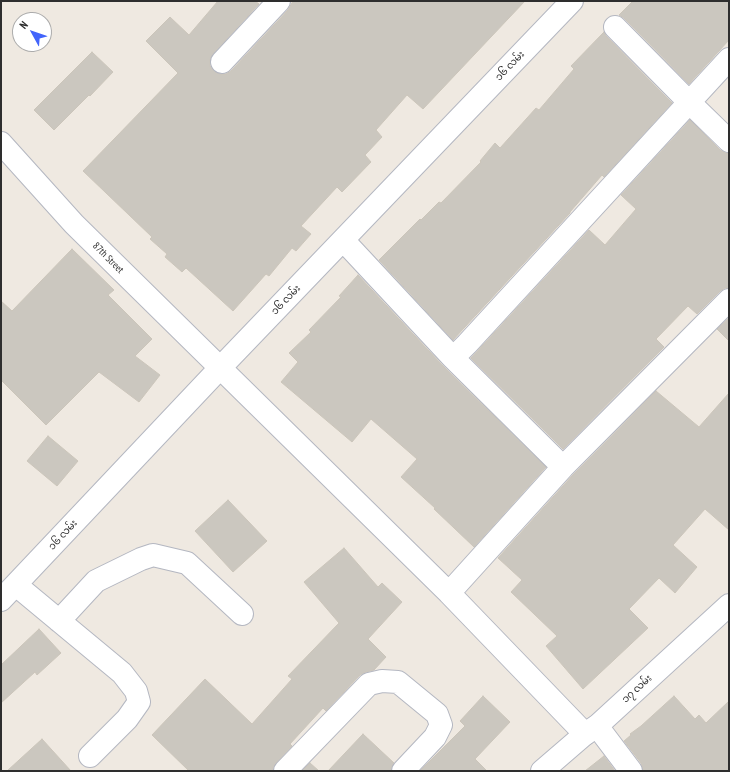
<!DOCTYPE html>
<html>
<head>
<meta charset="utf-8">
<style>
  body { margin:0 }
  #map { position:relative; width:730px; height:772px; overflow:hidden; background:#efe9e1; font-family:"PT Sans Narrow",sans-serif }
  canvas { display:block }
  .frame { position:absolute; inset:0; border:2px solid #2e2e2e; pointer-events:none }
  .north { position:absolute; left:12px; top:12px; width:40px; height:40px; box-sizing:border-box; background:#fff; border:1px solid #ababab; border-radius:50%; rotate:310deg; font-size:11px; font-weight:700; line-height:16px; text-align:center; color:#2e2e2e }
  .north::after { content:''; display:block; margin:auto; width:14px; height:18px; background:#4264fb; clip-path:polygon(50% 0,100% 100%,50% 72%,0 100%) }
</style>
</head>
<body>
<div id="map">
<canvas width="730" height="772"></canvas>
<div class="frame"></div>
<div class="north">N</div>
</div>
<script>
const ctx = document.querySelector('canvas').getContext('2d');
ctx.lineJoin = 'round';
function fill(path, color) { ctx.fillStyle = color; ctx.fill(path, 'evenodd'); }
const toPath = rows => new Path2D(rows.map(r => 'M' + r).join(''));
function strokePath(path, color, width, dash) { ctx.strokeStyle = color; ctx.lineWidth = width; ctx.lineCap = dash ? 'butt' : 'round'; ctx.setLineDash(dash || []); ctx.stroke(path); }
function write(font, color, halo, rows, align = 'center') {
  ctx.font = font + ' "PT Sans Narrow","Noto Sans Myanmar",sans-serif'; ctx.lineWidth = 4; ctx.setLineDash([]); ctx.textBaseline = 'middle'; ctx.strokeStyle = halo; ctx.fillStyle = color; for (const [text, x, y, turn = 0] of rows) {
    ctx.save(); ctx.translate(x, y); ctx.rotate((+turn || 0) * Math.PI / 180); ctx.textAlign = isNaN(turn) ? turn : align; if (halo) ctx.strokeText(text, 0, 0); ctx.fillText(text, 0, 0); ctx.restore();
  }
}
const building = toPath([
  [218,1,255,1,259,4,213,54,210,60,210,66,214,71,220,74,226,74,231,71,288,10,293,1,525,1,423,109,407,95,376,130,382,137,365,155,371,162,342,192,337,187,301,226,311,234,296,251,292,248,269,276,266,274,233,311,186,268,182,272,165,257,167,254,150,239,152,237,83,171,178,73,146,41,170,17,189,35,218,1],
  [633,1,729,1,729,40,689,84,624,18,619,15,633,1],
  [604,32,606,36,672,103,604,177,602,175,570,212,570,213,453,340,379,260,420,219,421,220,439,202,441,203,481,162,480,161,495,143,500,148,536,108,539,110,574,69,571,66,604,32],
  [92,52,113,72,90,96,89,95,54,130,34,110,92,52],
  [690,120,720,150,726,153,729,153,729,288,725,288,720,291,697,314,688,306,656,339,664,347,563,449,471,358,589,230,605,245,636,209,621,195,690,120],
  [72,249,114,290,108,295,152,339,135,356,160,375,139,402,99,372,46,425,1,380,1,301,12,311,72,249],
  [358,275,444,367,546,467,474,547,434,509,435,508,401,477,417,459,371,419,352,442,281,382,298,362,289,353,311,332,309,330,341,297,339,296,358,275],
  [729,318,729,341,717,329,729,318],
  [656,391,699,427,729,393,729,530,705,509,673,545,697,567,675,593,659,578,629,609,648,628,583,689,546,646,557,636,511,592,522,580,498,558,572,476,656,391],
  [48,436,78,461,57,486,27,461,48,436],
  [228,500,267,541,233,572,195,531,228,500],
  [344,548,378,587,382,583,402,602,368,639,386,657,374,670,366,672,360,675,326,711,323,708,290,744,292,746,276,763,273,768,273,771,189,771,152,735,205,679,252,724,292,679,288,676,339,623,304,582,344,548],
  [39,629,61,653,37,675,35,672,1,703,1,665,39,629],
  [483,696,510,722,475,759,487,771,420,771,465,726,460,721,483,696],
  [674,696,695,719,699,715,706,723,729,701,729,771,643,771,641,763,624,741,631,735,630,734,641,726,674,696],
  [363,734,394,763,391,768,391,771,328,771,363,734],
  [42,739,71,771,7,771,42,739],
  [604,756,615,771,585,771,604,756],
  [310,763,319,771,302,771,310,763]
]);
const minor = toPath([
  [615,27,689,102,729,141],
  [222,62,279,1],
  [1,143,74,224,449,593,585,734],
  [343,240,453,358],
  [563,467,453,358,467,344,729,59],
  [16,585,122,673,136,691,139,702,127,719,90,756],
  [449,593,563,467,729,300],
  [1,600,220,368,572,1],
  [59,621,96,581,141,559,153,555,187,563,242,614],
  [597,726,631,771],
  [285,771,369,684,382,681,398,682,437,714,441,725,435,737,403,771]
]);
const tertiary = toPath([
  [542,771,585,734,597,726,729,605]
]);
const streetNames = [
  ["၁၆ လမ်း",510,66,-46],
  ["87th Street",108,258,45],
  ["၁၆ လမ်း",286,300,-46],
  ["၁၆ လမ်း",63,535,-47],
  ["၁၇ လမ်း",637,689,-42]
];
fill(building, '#cbc7bf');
strokePath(building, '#cbc5ba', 1);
strokePath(minor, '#b4b7c1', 24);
strokePath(tertiary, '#b4b7c1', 24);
strokePath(minor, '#fff', 22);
strokePath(tertiary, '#fff', 22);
write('10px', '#2e2e2e', '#fff', streetNames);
</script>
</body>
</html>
